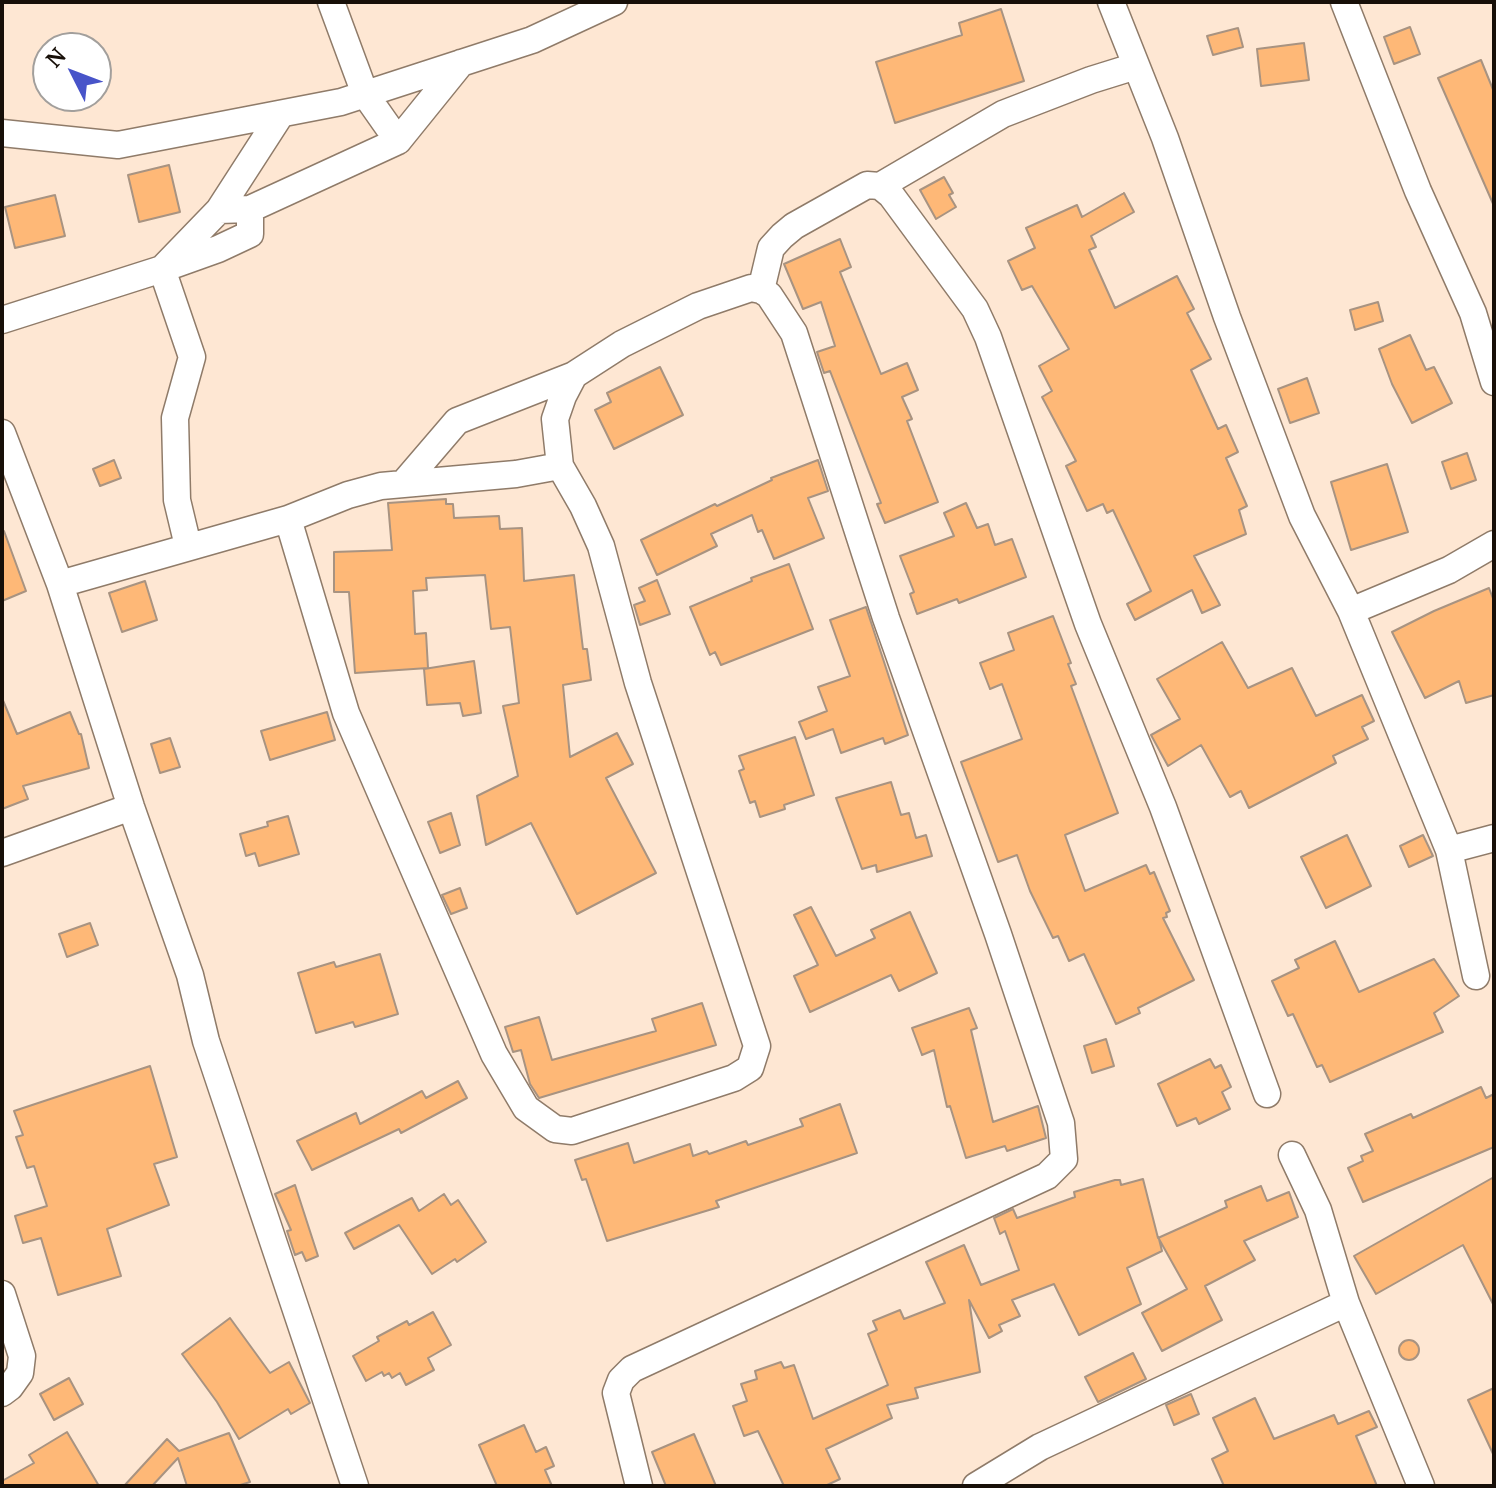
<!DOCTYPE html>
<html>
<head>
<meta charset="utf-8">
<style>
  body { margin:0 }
  #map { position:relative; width:1496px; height:1488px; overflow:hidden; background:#fee7d3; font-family:"PT Serif",serif }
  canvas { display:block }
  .frame { position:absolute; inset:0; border:4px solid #170f08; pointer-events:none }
  .north { position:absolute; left:32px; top:32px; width:80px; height:80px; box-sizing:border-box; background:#fff; border:2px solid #a29f9c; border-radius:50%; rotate:312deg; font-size:22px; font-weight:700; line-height:32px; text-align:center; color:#170f08 }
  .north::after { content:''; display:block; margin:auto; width:28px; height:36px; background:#4854c9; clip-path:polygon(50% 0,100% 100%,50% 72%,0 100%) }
</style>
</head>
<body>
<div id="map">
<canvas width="1496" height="1488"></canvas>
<div class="frame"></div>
<div class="north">N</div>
</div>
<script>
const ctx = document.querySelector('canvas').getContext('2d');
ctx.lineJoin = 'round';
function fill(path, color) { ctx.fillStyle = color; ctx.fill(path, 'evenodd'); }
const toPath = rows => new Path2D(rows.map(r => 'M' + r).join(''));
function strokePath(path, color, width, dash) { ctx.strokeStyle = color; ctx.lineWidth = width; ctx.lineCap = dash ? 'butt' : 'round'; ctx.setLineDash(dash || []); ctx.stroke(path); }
const building = toPath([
  [1001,9,1024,81,895,123,876,62,962,35,959,23,1001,9],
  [1410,27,1420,54,1394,64,1384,37,1410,27],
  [1238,28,1243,47,1213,55,1207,36,1238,28],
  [1304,43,1309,80,1261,86,1257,49,1304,43],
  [1481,60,1494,92,1494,206,1438,78,1481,60],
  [169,165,180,212,139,222,128,175,169,165],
  [944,177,953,193,949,195,956,207,936,219,920,190,944,177],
  [1124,193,1134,212,1091,236,1096,247,1089,250,1115,308,1177,276,1194,309,1187,313,1211,359,1191,370,1218,429,1226,425,1238,452,1226,458,1247,506,1239,510,1246,534,1194,556,1220,605,1202,613,1192,590,1135,620,1127,604,1151,591,1113,510,1107,513,1103,504,1087,511,1066,466,1076,461,1042,397,1052,391,1039,366,1069,349,1032,286,1022,290,1008,261,1035,248,1026,228,1077,205,1082,217,1124,193],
  [55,195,65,236,15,248,5,207,55,195],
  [840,239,851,267,840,272,881,374,907,363,918,390,902,397,912,419,907,421,938,502,885,523,877,504,881,503,830,371,824,373,817,352,835,346,821,302,803,309,784,264,840,239],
  [1378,302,1383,321,1355,330,1350,310,1378,302],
  [1410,335,1426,370,1434,367,1452,403,1412,423,1392,384,1379,349,1410,335],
  [660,367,683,415,614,449,595,410,611,402,607,393,660,367],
  [1307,378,1319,413,1290,423,1278,389,1307,378],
  [1467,453,1476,480,1451,489,1442,462,1467,453],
  [114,460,121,478,100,486,93,469,114,460],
  [818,460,828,491,808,498,824,538,774,559,762,530,758,532,752,515,711,534,717,546,657,575,641,540,715,504,717,506,772,480,771,478,818,460],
  [1387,464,1408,532,1351,550,1331,482,1387,464],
  [446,499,446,504,453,504,454,518,499,516,500,529,522,528,524,581,574,575,583,649,587,649,591,680,563,685,570,757,617,733,633,764,606,778,656,873,577,914,531,823,486,845,477,796,518,776,503,706,519,703,510,627,491,629,485,575,426,578,427,590,413,591,415,634,426,633,428,668,355,673,349,592,334,592,334,552,392,550,388,503,446,499],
  [966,503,977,528,988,524,995,545,1012,539,1026,577,959,603,957,599,917,614,910,594,914,592,900,556,954,536,944,513,966,503],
  [2,531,4,531,26,591,2,601,2,531],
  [789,564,813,629,721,665,715,652,710,655,690,607,752,581,751,578,789,564],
  [657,580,670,614,640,625,634,605,645,601,639,588,657,580],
  [145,581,157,620,122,632,109,593,145,581],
  [1489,588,1494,601,1494,695,1466,703,1459,681,1425,698,1392,632,1434,611,1489,588],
  [866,607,908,735,885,744,883,738,841,753,833,729,806,739,799,722,827,711,818,687,850,676,830,620,866,607],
  [1053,616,1071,663,1068,664,1076,684,1071,686,1118,813,1065,835,1085,891,1146,865,1150,874,1154,872,1170,911,1166,913,1167,917,1163,918,1194,980,1138,1008,1140,1013,1116,1024,1084,954,1069,961,1058,936,1053,938,1030,891,1017,855,998,862,961,762,1022,739,1002,684,990,689,980,663,1014,650,1008,633,1053,616],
  [1222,642,1248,688,1292,668,1316,716,1362,695,1374,721,1362,727,1368,739,1333,756,1336,763,1249,808,1241,791,1230,797,1201,745,1168,766,1151,735,1180,719,1157,679,1222,642],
  [474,661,481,713,463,716,460,703,427,705,424,669,474,661],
  [2,698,17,734,70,712,79,734,81,734,89,768,23,786,28,799,2,809,2,698],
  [327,712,335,740,270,760,261,731,327,712],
  [795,737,814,795,784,805,785,809,760,817,755,801,750,803,739,771,744,769,739,756,795,737],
  [170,738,180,767,160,773,151,744,170,738],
  [891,782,901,815,909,813,916,838,926,835,932,856,877,872,876,865,862,869,836,798,891,782],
  [451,813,460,845,440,853,428,822,451,813],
  [288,816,299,854,259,866,255,853,246,856,240,834,268,826,267,822,288,816],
  [1347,835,1371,886,1326,908,1301,857,1347,835],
  [1423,835,1433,856,1409,867,1400,846,1423,835],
  [460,888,467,908,451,914,442,895,460,888],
  [811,907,836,956,875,938,871,930,910,912,937,973,899,991,891,975,810,1012,794,976,818,965,794,915,811,907],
  [90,923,98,945,67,957,59,934,90,923],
  [1335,941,1359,992,1434,959,1459,996,1434,1013,1443,1032,1330,1082,1322,1065,1317,1067,1293,1014,1288,1016,1272,981,1299,968,1295,960,1335,941],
  [380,954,398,1014,355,1027,353,1022,316,1033,298,973,334,962,336,967,380,954],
  [702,1003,716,1045,539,1098,530,1084,521,1050,513,1052,505,1027,539,1017,552,1060,656,1031,652,1019,702,1003],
  [969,1008,977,1028,971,1030,993,1122,1038,1106,1046,1138,1007,1151,1005,1146,966,1158,950,1106,947,1107,934,1050,922,1055,912,1028,969,1008],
  [1106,1039,1114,1066,1092,1073,1084,1046,1106,1039],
  [1210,1059,1215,1068,1221,1065,1231,1087,1222,1092,1230,1109,1199,1124,1196,1118,1177,1126,1158,1084,1210,1059],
  [150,1066,177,1157,154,1164,169,1205,107,1229,121,1276,58,1295,41,1238,23,1243,15,1216,47,1206,34,1166,27,1168,16,1137,23,1135,14,1111,150,1066],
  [458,1081,467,1098,401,1133,399,1129,312,1170,297,1141,356,1113,360,1124,422,1091,426,1098,458,1081],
  [1481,1087,1486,1098,1494,1094,1494,1147,1363,1202,1348,1168,1363,1161,1361,1156,1373,1151,1365,1134,1411,1114,1413,1118,1481,1087],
  [840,1104,857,1153,716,1201,719,1207,607,1241,586,1179,582,1180,575,1160,628,1143,634,1163,690,1144,693,1156,707,1151,709,1154,746,1141,748,1145,803,1126,800,1119,840,1104],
  [1494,1177,1494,1306,1463,1245,1376,1294,1354,1256,1494,1177],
  [1143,1179,1158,1238,1227,1207,1225,1201,1261,1186,1267,1201,1289,1192,1298,1217,1244,1241,1255,1260,1205,1286,1222,1320,1162,1351,1142,1313,1187,1289,1159,1239,1162,1251,1127,1268,1141,1304,1079,1335,1054,1284,1012,1300,1020,1316,999,1325,1002,1331,989,1338,969,1300,980,1372,915,1388,918,1398,887,1405,892,1418,826,1449,840,1479,825,1486,784,1486,758,1431,744,1436,733,1406,747,1401,741,1384,757,1379,755,1371,781,1362,784,1368,794,1365,813,1419,888,1385,868,1334,877,1330,873,1321,900,1310,904,1319,945,1303,926,1262,964,1245,981,1285,1019,1270,1005,1231,1000,1234,994,1218,1013,1209,1017,1218,1075,1197,1074,1192,1115,1180,1120,1180,1121,1185,1143,1179],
  [295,1185,318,1256,306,1261,302,1252,295,1255,287,1231,291,1230,275,1194,295,1185],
  [444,1194,451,1205,458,1200,486,1242,457,1262,455,1259,432,1274,399,1225,354,1249,345,1233,412,1198,419,1211,444,1194],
  [433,1312,451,1345,428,1358,434,1370,406,1385,400,1373,392,1378,389,1373,384,1376,382,1372,366,1381,353,1356,379,1341,377,1337,407,1321,409,1325,433,1312],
  [230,1318,270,1373,289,1362,310,1403,291,1414,288,1409,239,1439,217,1402,182,1354,230,1318],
  '1399 1350a10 10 0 1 1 20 0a10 10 0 1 1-20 0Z',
  [1133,1353,1146,1379,1098,1402,1085,1377,1133,1353],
  [69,1378,83,1404,54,1420,40,1394,69,1378],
  [1494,1388,1494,1456,1468,1400,1494,1388],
  [1191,1394,1199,1414,1174,1425,1166,1405,1191,1394],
  [1255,1398,1274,1439,1334,1415,1338,1424,1369,1411,1377,1427,1356,1436,1377,1486,1224,1486,1212,1459,1228,1451,1213,1418,1255,1398],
  [524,1425,536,1452,546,1447,554,1466,545,1470,552,1486,497,1486,479,1445,524,1425],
  [67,1432,99,1486,2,1486,2,1481,34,1463,29,1455,67,1432],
  [229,1433,250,1482,237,1486,187,1486,178,1458,152,1486,124,1486,167,1439,179,1451,229,1433],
  [694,1434,716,1486,666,1486,652,1452,694,1434]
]);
const minor = toPath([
  [331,2,365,94,398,141],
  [1111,2,1165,138,1227,317,1302,516,1351,611,1449,850,1494,838],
  [1344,2,1418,191,1473,313,1494,382],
  [2,133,118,145,341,102,532,40,614,2],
  [880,186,1003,114,1091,80,1136,66],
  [250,209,398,141,461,63],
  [250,209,250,234,218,249,162,269,219,210,250,209],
  [219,210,281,114],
  [761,290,771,248,782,236,794,226,867,185,880,186,891,195,975,309,988,337,1088,624,1163,807,1267,1094],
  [2,320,162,269,192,357,175,418,177,500,188,546],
  [2,433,60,584,131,807,190,975,206,1041,355,1486],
  [403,484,457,421,574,375],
  [288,519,346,713,494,1054,526,1108,555,1129,572,1131,734,1078,750,1068,757,1046,638,683,601,546,583,506,560,466],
  [60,584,288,519,348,495,381,486,516,474,560,466,555,419,563,396,574,375,622,344,698,306,751,288,761,290,769,295,794,333,886,618,998,934,1061,1123,1064,1159,1047,1176,632,1369,621,1380,616,1393,639,1486],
  [1351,611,1449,570,1494,544],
  [1449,850,1476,976],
  [2,853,131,807],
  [1292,1155,1318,1210,1346,1303,1421,1486],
  [2,1294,22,1356,20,1373,10,1387,2,1393],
  [976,1486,1040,1447,1346,1303]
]);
fill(building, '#feb877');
strokePath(building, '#a89381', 2);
strokePath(minor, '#8f7b69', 29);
strokePath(minor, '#fff', 26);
</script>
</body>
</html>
